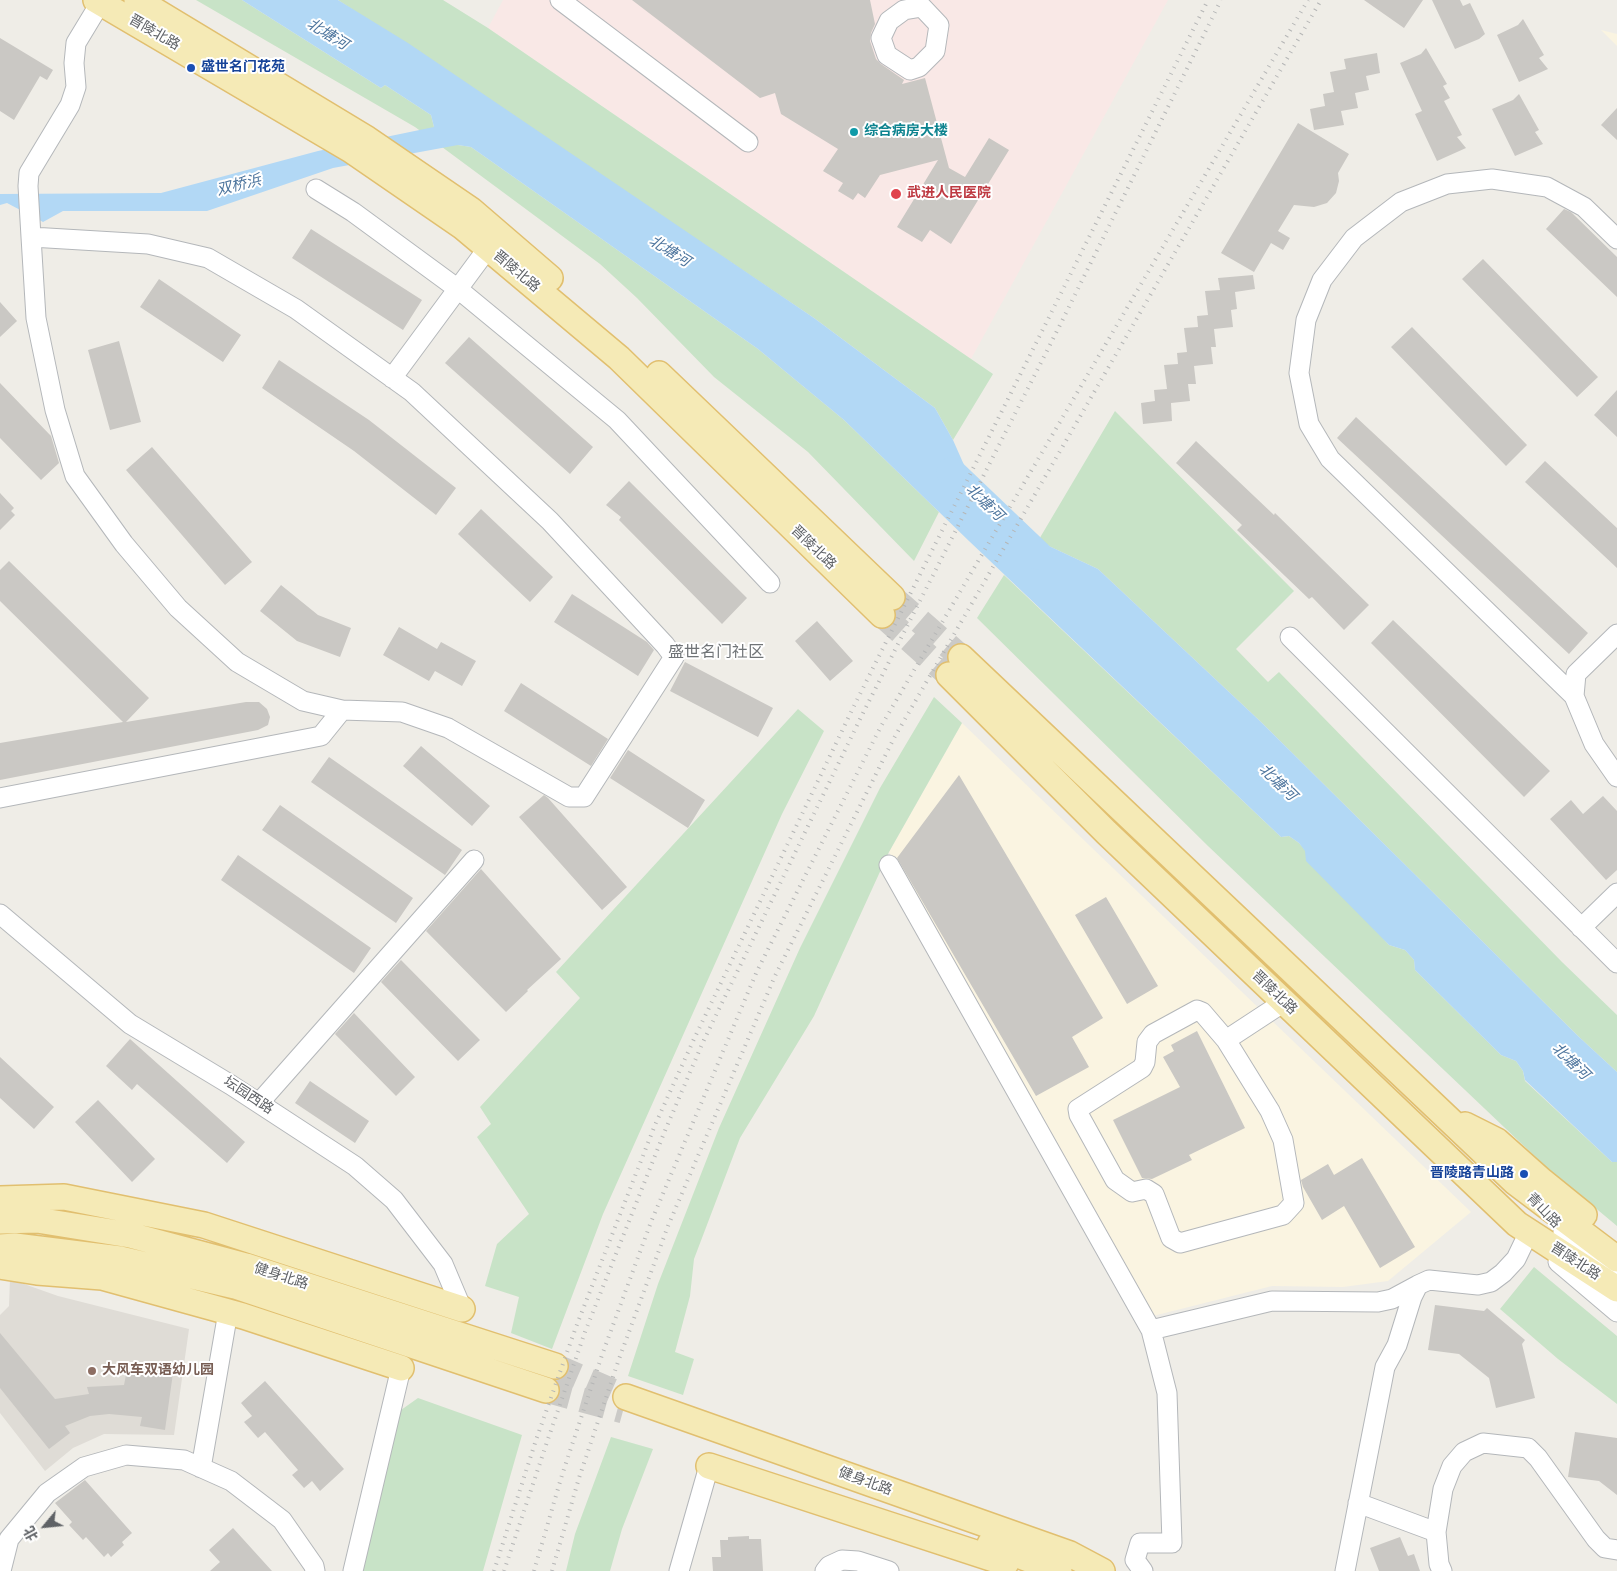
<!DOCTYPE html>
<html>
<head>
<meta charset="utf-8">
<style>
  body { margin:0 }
  #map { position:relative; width:1617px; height:1571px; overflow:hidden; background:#efede7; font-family:"Nunito Sans","Noto Sans SC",sans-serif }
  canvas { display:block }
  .north { position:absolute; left:20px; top:1501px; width:50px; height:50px; -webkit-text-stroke:4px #fff; paint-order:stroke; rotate:242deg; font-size:14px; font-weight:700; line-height:20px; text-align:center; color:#5f6266 }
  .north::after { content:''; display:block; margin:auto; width:18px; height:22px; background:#5f6266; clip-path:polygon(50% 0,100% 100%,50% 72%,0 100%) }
</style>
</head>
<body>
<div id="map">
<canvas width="1617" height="1571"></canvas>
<div class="north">北</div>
</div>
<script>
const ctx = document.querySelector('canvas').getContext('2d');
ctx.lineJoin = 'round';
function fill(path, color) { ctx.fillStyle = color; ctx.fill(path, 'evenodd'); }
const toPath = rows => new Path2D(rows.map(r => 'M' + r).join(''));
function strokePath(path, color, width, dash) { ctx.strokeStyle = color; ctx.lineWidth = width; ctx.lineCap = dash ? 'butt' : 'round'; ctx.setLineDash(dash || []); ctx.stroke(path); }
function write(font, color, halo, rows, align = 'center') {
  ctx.font = font + ' "Nunito Sans","Noto Sans SC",sans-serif'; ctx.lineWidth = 4; ctx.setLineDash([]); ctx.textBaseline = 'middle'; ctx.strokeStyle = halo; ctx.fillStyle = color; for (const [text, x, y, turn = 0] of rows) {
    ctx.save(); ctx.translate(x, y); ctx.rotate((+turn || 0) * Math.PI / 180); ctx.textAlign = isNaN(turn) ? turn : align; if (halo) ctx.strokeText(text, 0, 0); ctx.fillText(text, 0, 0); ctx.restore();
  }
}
const commercial = toPath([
  [1601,30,1617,34,1617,46],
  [962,723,1471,1212,1388,1281,1343,1287,1272,1286,1153,1316,889,852]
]);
const education = toPath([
  [10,1279,58,1296,189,1329,174,1435,104,1434,73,1448,45,1471,0,1413,0,1315,9,1306]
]);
const medical = toPath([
  [503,0,1168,0,971,359,488,28]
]);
const green = toPath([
  [196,0,242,0,381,88,385,85,431,115,434,127,458,145,471,147,758,349,844,420,939,512,914,561,808,452,714,377,637,298,600,264,415,127],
  [338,0,443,0,488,28,993,374,953,440,935,408,814,318],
  [1115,411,1294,591,1236,649,1268,682,1279,672,1562,962,1617,1015,1617,1072,1578,1036,1261,722,1098,569,1038,541],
  [1004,575,1281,837,1289,836,1299,843,1389,945,1405,950,1414,960,1415,970,1501,1055,1516,1061,1523,1071,1525,1081,1612,1162,1617,1162,1617,1226,1544,1165,1208,846,977,618],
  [934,697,962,723,889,852,814,1016,740,1138,694,1259,690,1296,675,1352,694,1359,683,1395,628,1376,658,1284,719,1128,800,948,880,788],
  [798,709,824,731,782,814,603,1214,552,1349,511,1333,519,1297,485,1286,497,1244,529,1214,477,1137,491,1124,480,1107,580,998,556,972],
  [1534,1267,1617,1336,1617,1404,1558,1359,1500,1309],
  [418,1398,522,1435,483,1571,359,1571,394,1415],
  [611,1437,653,1449,622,1529,610,1571,566,1571,575,1534]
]);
const water = toPath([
  [242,0,338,0,408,43,814,318,935,408,953,440,987,517,1098,569,1261,722,1578,1036,1617,1072,1617,1162,1612,1162,1525,1080,1523,1071,1516,1061,1501,1055,1415,970,1414,960,1405,950,1389,945,1306,861,1305,851,1299,843,1289,836,1281,837,969,541,844,420,758,349,471,147,458,145,333,168,207,211,63,211,43,222,7,203,0,205,0,194,161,193,318,151,434,127,431,115,385,85,381,88]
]);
const river = toPath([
  [951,472,1038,555]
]);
const building = toPath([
  [632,0,870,0,875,24,871,33,870,41,876,59,881,64,904,80,902,84,925,78,949,168,965,177,989,138,1009,150,951,244,930,230,922,242,897,227,938,160,880,175,865,198,858,193,853,200,838,191,843,183,823,171,838,149,781,114,775,93,760,98],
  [1364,0,1423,0,1404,28],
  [1432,0,1460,0,1463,6,1470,3,1485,34,1479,39,1455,49],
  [1523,19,1544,55,1539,58,1548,69,1519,82,1497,35,1518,25],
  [0,38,53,70,47,80,40,76,14,120,0,111],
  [1426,48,1447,84,1443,86,1450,98,1444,101,1462,135,1457,137,1466,148,1437,161,1415,114,1422,111,1400,63,1421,54],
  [1377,53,1380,73,1366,76,1369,90,1355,93,1358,108,1341,111,1344,125,1314,130,1310,109,1325,106,1323,94,1334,92,1330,72,1346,69,1344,59],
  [1519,94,1539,130,1535,132,1543,144,1515,156,1492,109,1513,100],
  [1617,108,1617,140,1601,125],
  [1298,123,1349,154,1338,173,1339,181,1336,193,1327,203,1314,207,1294,205,1278,231,1290,238,1283,250,1271,243,1254,272,1221,253],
  [1564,209,1571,212,1617,257,1617,297,1546,229],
  [311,229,422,300,403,330,292,258],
  [1483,259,1598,377,1577,397,1462,279],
  [1253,275,1255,289,1235,292,1237,309,1231,310,1233,327,1214,329,1216,347,1211,347,1213,364,1194,366,1196,384,1188,384,1190,401,1171,403,1172,421,1143,424,1141,403,1155,401,1154,390,1167,389,1164,365,1178,364,1177,353,1187,352,1184,328,1198,327,1197,316,1208,315,1205,291,1220,290,1218,278],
  [159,279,241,335,223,362,140,307],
  [0,302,17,321,0,337],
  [1412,327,1527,445,1506,466,1391,347],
  [469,337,593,447,570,474,445,363],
  [119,341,141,422,110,430,88,350],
  [279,360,369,420,456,488,436,515,354,451,262,388],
  [0,383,51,436,59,463,41,480,0,438],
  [1617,390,1617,437,1594,415],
  [1356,417,1588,633,1569,654,1337,438],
  [1196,441,1274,515,1275,513,1369,605,1344,630,1312,597,1309,599,1237,530,1242,525,1176,463],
  [152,447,252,562,225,585,126,470],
  [1545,461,1617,528,1617,568,1525,482],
  [629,481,747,598,722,624,619,520,621,517,606,505],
  [0,493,14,508,11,511,15,515,0,530],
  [481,509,553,577,530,602,458,534],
  [9,561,149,698,126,722,246,702,259,702,267,709,270,717,268,725,258,730,0,780,0,743,123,722,0,601,0,570],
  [281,585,318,615,351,628,340,657,297,641,260,611],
  [572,594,647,642,654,650,638,676,554,622],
  [1393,620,1550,771,1524,797,1371,643],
  [817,621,853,661,830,681,795,641],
  [399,627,437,649,441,642,476,661,462,686,435,671,429,681,383,655],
  [685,662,773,708,758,737,670,691],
  [521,683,608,739,591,766,504,711],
  [421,746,490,806,472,826,403,766],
  [628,750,705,800,688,828,610,778],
  [329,757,462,850,445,875,311,782],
  [959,775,1103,1018,1072,1037,1089,1067,1036,1096,897,858],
  [544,795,548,798,627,887,602,910,519,817],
  [1603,796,1617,811,1617,870,1606,880,1550,819,1571,800,1583,814],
  [280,805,413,898,396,923,262,830],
  [238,855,371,948,354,973,221,880],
  [481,869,561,959,527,990,528,991,506,1012,426,931],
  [1106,897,1158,986,1127,1004,1075,915],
  [401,960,480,1040,458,1061,381,982],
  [354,1013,415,1077,396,1096,335,1034],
  [1197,1031,1245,1128,1189,1155,1192,1160,1152,1179,1142,1178,1113,1120,1180,1087,1163,1057,1174,1051,1171,1045],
  [130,1039,245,1142,227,1163,137,1084,132,1090,106,1066],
  [0,1057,54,1107,34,1129,0,1098],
  [310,1081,369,1121,355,1143,295,1103],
  [98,1100,155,1159,132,1182,75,1122],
  [1362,1158,1415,1247,1380,1268,1344,1206,1322,1220,1303,1187,1301,1180,1328,1164,1334,1175],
  [1435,1305,1484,1311,1487,1308,1525,1340,1522,1344,1535,1398,1496,1408,1489,1378,1459,1354,1428,1350],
  [0,1333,55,1399,89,1394,87,1387,124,1385,128,1365,173,1373,165,1430,140,1426,142,1417,109,1414,90,1416,65,1426,70,1433,49,1449,0,1388],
  [265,1381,344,1469,320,1491,312,1481,304,1488,292,1475,298,1470,265,1432,258,1438,244,1422,252,1416,241,1403],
  [1575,1432,1617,1438,1617,1495,1599,1481,1568,1477],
  [85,1480,132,1533,122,1542,124,1545,111,1557,108,1553,104,1557,86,1537,83,1540,69,1525,72,1522,55,1503],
  [233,1528,272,1571,210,1571,220,1562,209,1550],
  [749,1536,749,1539,761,1539,763,1571,713,1571,712,1557,721,1557,720,1540,728,1540,728,1537],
  [1400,1537,1408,1556,1414,1554,1420,1571,1379,1571,1370,1548]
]);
const majorTunnel = toPath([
  [892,597,961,657],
  [882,615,949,675],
  [555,1366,626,1397],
  [546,1390,623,1411]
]);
const minor = toPath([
  [560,0,748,142],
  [922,7,939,25,935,51,919,67,910,70,887,55,881,38,889,21,904,10,922,7],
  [316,189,353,212,458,289,617,420,770,583],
  [31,237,148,244,208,258,296,309,412,392,550,521,665,645,674,657,584,797,569,797,448,728,402,712,342,710,303,701,237,662,178,608,124,544,75,476,55,410,36,318,31,237,28,186,29,173,70,105,76,87,74,63,76,43,102,0],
  [392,378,488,248],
  [1617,634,1576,674,1574,696,1594,744,1617,777],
  [1290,637,1617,963],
  [1574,696,1330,459,1309,424,1299,373,1306,320,1322,280,1354,238,1401,202,1447,184,1492,179,1547,187,1584,207,1617,239],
  [0,798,321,736,342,710],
  [889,865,1151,1330,1167,1393,1172,1543,1140,1543,1135,1560,1143,1571],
  [0,914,130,1024,231,1085,355,1166,394,1200,443,1264,462,1309],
  [1581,928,1617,893],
  [1226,1040,1202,1012,1197,1010,1153,1034,1147,1042,1145,1062,1142,1068,1078,1109,1079,1115,1115,1180,1132,1192,1146,1189,1154,1194,1171,1238,1180,1243,1283,1215,1294,1203,1283,1140,1270,1111,1226,1040,1284,1002],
  [259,1103,474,860],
  [1563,1232,1616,1278],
  [1558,1262,1617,1312],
  [1151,1330,1272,1301,1378,1302,1392,1299,1418,1285],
  [201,1468,228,1312],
  [1358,1503,1436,1532],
  [1,1571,9,1539,47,1493,84,1467,126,1455,184,1460,231,1481,282,1520,314,1566,315,1571],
  [353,1571,401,1368],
  [679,1571,709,1466],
  [825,1571,829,1566,842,1560,858,1561,889,1571],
  [1345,1571,1385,1367,1397,1345,1412,1297,1418,1285,1429,1280,1478,1285,1491,1282,1503,1273,1516,1259,1528,1234],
  [1442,1571,1439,1564,1436,1532,1443,1489,1452,1466,1464,1452,1483,1443,1528,1448,1538,1458,1596,1539,1605,1548,1617,1550]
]);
const major = toPath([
  [96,0,351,150,463,227,619,358,882,615],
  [137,0,367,139,471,210,550,278],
  [659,374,892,597],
  [961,657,1515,1182,1617,1259],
  [949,675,1106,832,1517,1224,1617,1289],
  [1465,1125,1497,1141,1542,1181,1584,1215],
  [0,1199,64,1197,204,1225,462,1309],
  [0,1221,37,1220,130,1235,246,1266,555,1366],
  [0,1247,15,1246,120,1259,235,1286,546,1390],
  [0,1266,37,1272,102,1277,243,1316,401,1368],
  [626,1397,1070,1554,1102,1571],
  [709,1466,1006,1563],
  [990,1544,1059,1571]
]);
const rail = toPath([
  [494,1571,536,1440,576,1327,655,1125,694,1039,852,710,1208,0],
  [504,1571,547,1442,585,1332,664,1133,703,1042,862,715,1059,327,1221,0],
  [534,1571,562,1475,602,1355,651,1222,757,971,880,728,1308,0],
  [552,1571,579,1478,619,1359,668,1226,775,976,894,738,1321,0]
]);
const markers = [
  [191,68,5,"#1a4fb4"],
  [854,132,5,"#0f9aa8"],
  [896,194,6,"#e0444e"],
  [1524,1174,5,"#1a4fb4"],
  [92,1371,5,"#8d6e63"]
];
const streetNames = [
  ["晋陵北路",154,33,30],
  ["晋陵北路",516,272,40],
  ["晋陵北路",813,548,44],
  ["晋陵北路",1274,993,44],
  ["坛园西路",248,1096,33],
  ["青山路",1543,1211,46],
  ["晋陵北路",1575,1262,33],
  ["健身北路",281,1277,18],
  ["健身北路",865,1482,20]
];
const transitNames = [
  ["盛世名门花苑",201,68],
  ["晋陵路青山路",1514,1174,"right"]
];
const cultureNames = [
  ["综合病房大楼",864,132]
];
const healthNames = [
  ["武进人民医院",907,194]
];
const educationNames = [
  ["大风车双语幼儿园",102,1371]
];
const waterNames = [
  ["北塘河",327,35,32],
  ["双桥浜",239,186,-14],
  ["北塘河",669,252,32],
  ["北塘河",984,503,44],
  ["北塘河",1277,783,44],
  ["北塘河",1570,1062,44]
];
const quarterNames = [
  ["盛世名门社区",716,653]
];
fill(commercial, '#faf4e1');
fill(education, '#dfdcd6');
fill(medical, '#f9e8e6');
fill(green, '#c8e3c7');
fill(water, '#b2d8f5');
strokePath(river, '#b2d8f5', 29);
fill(building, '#cac8c4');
strokePath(majorTunnel, '#cbcac7', 25, [25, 12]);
strokePath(minor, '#b4b7ba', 21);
strokePath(major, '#e1bf6f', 28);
strokePath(minor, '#fff', 19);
strokePath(major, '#f5eab6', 25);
strokePath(rail, '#b5b6b6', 4, [1, 6]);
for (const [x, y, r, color] of markers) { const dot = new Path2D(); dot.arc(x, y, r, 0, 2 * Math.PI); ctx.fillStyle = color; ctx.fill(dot); strokePath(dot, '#fff', 2); }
write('14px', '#5f6266', '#fff', streetNames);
write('bold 14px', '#164399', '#fff', transitNames, 'left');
write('bold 14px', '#0d838f', '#fff', cultureNames, 'left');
write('bold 14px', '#be3a42', '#fff', healthNames, 'left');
write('bold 14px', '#785e54', '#fff', educationNames, 'left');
write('italic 15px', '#4c749d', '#fff', waterNames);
write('16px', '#707477', '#fff', quarterNames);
</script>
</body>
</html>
